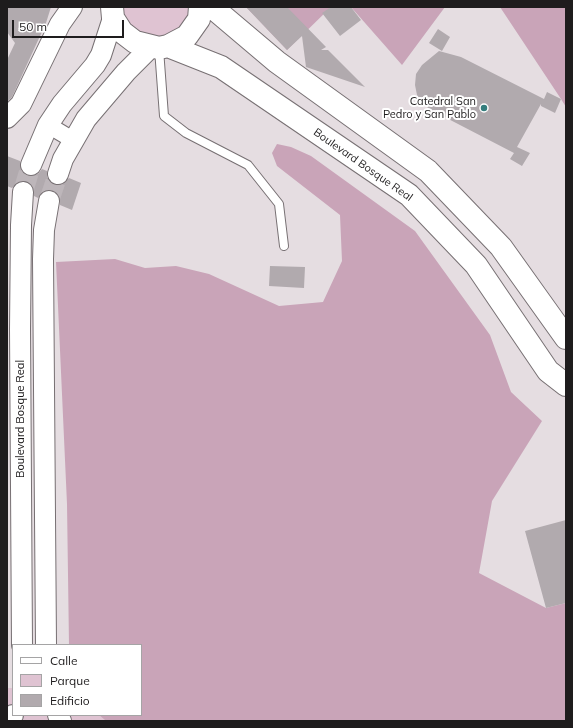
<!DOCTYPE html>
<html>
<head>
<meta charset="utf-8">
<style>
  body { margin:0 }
  #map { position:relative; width:573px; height:728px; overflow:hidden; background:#e5dde1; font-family:Mulish,sans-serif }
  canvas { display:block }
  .frame { position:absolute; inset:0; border:8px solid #1e1c1d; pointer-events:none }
  .legend { position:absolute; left:12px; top:644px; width:130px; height:72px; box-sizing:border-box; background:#fff; border:1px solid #a5a4a5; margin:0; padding:5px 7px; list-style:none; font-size:12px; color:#1e1c1d }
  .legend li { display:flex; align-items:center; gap:8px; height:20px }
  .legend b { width:20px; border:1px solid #a5a4a5 }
  .scale { position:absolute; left:12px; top:20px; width:112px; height:18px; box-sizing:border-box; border:2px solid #1e1c1d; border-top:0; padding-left:5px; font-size:12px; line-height:14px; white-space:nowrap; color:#1e1c1d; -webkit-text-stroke:3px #fff; paint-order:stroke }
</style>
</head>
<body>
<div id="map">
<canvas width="573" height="728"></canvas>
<div class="frame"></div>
<ul class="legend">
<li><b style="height:5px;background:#fff"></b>Calle</li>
<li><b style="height:11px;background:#dfc3d2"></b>Parque</li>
<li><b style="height:11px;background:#b1aaae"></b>Edificio</li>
</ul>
<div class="scale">50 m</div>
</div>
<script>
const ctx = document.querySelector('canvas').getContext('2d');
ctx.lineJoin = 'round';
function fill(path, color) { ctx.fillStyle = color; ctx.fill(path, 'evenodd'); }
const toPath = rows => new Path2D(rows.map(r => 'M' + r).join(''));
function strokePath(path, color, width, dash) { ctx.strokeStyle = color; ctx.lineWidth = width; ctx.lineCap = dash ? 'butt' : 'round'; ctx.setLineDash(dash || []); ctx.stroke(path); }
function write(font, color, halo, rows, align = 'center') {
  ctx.font = font + ' Mulish,sans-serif'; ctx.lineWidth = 4; ctx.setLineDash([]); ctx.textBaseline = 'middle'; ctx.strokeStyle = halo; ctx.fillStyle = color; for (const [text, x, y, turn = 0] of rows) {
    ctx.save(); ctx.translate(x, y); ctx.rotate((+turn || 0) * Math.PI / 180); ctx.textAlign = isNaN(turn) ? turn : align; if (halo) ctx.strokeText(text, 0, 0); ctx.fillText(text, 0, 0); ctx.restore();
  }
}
const green = toPath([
  [120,7,192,7,182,30,152,40,128,27],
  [7,688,13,688,13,715,99,715,106,721,7,721]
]);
const forest = toPath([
  [246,7,331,7,287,50],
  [351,7,445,7,402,65],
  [500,7,566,7,566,107,561,99],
  [277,144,291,147,311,156,415,231,490,335,511,392,542,421,492,501,479,573,546,608,566,603,566,721,106,721,99,715,141,715,141,645,69,645,67,504,56,262,115,259,145,268,176,266,209,274,279,306,323,302,342,261,340,215,277,166,272,153]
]);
const building = toPath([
  [7,7,51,7,46,23,18,84,12,97,7,102,7,60,15,43,7,32],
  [246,7,287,7,326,47,321,50,328,50,365,87,306,67,302,36,287,50],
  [331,7,351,7,361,20,340,36,322,13],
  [438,29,450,37,442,51,429,43],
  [439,51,461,57,544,99,547,92,561,99,555,113,541,106,541,104,517,147,530,153,522,166,510,159,514,153,431,110,423,104,417,95,415,85,416,74,422,65],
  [7,156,20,161,22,172,27,176,38,174,42,169,47,171,47,177,54,185,61,185,69,178,81,183,72,210,60,205,60,197,51,190,45,190,38,198,34,196,33,187,29,182,18,182,12,188,7,186],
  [270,266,305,267,304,288,269,286],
  [566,520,566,603,546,608,525,531]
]);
const tertiaryTunnel = toPath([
  [23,192,31,165],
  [49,201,58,174]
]);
const service = toPath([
  [159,49,164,116,186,133,248,165,279,204,284,246]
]);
const minor = toPath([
  [48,125,73,140]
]);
const tertiary = toPath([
  [7,118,21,104,60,24,72,7],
  [31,165,48,125,62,104,95,65,101,55,113,18],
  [58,174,63,159,86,119,126,72,151,47],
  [22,645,20,329,21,225,23,192],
  [46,645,43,259,44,230,49,201],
  [58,715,61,721],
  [7,721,13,715]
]);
const secondary = toPath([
  [112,7,113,18,122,32,135,42,159,48,168,46,187,36,199,19,200,7],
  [212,7,277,62,428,171,501,247,566,338],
  [168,46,221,67,409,195,476,265,548,371,566,385]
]);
const markers = [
  [484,108,4,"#347d7d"]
];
const poiNames = [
  ["Catedral San",476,102],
  ["Pedro y San Pablo",476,115]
];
const streetNames = [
  ["Boulevard Bosque Real",363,165,35],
  ["Boulevard Bosque Real",21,419,-90]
];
fill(green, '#dfc3d2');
fill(forest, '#c9a4b8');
fill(building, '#b1aaae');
strokePath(tertiaryTunnel, '#bdb6ba', 20, [20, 10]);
strokePath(service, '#777073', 10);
strokePath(minor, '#777073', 18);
strokePath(tertiary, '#777073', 22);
strokePath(secondary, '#777073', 24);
strokePath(service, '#fff', 8);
strokePath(minor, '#fff', 16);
strokePath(tertiary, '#fff', 20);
strokePath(secondary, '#fff', 22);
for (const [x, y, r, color] of markers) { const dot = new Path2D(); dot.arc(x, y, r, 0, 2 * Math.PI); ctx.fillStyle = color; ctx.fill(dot); strokePath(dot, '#fff', 1.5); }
write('11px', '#1e1c1d', '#fff', poiNames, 'right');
write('11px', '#1e1c1d', '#fff', streetNames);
</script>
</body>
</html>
